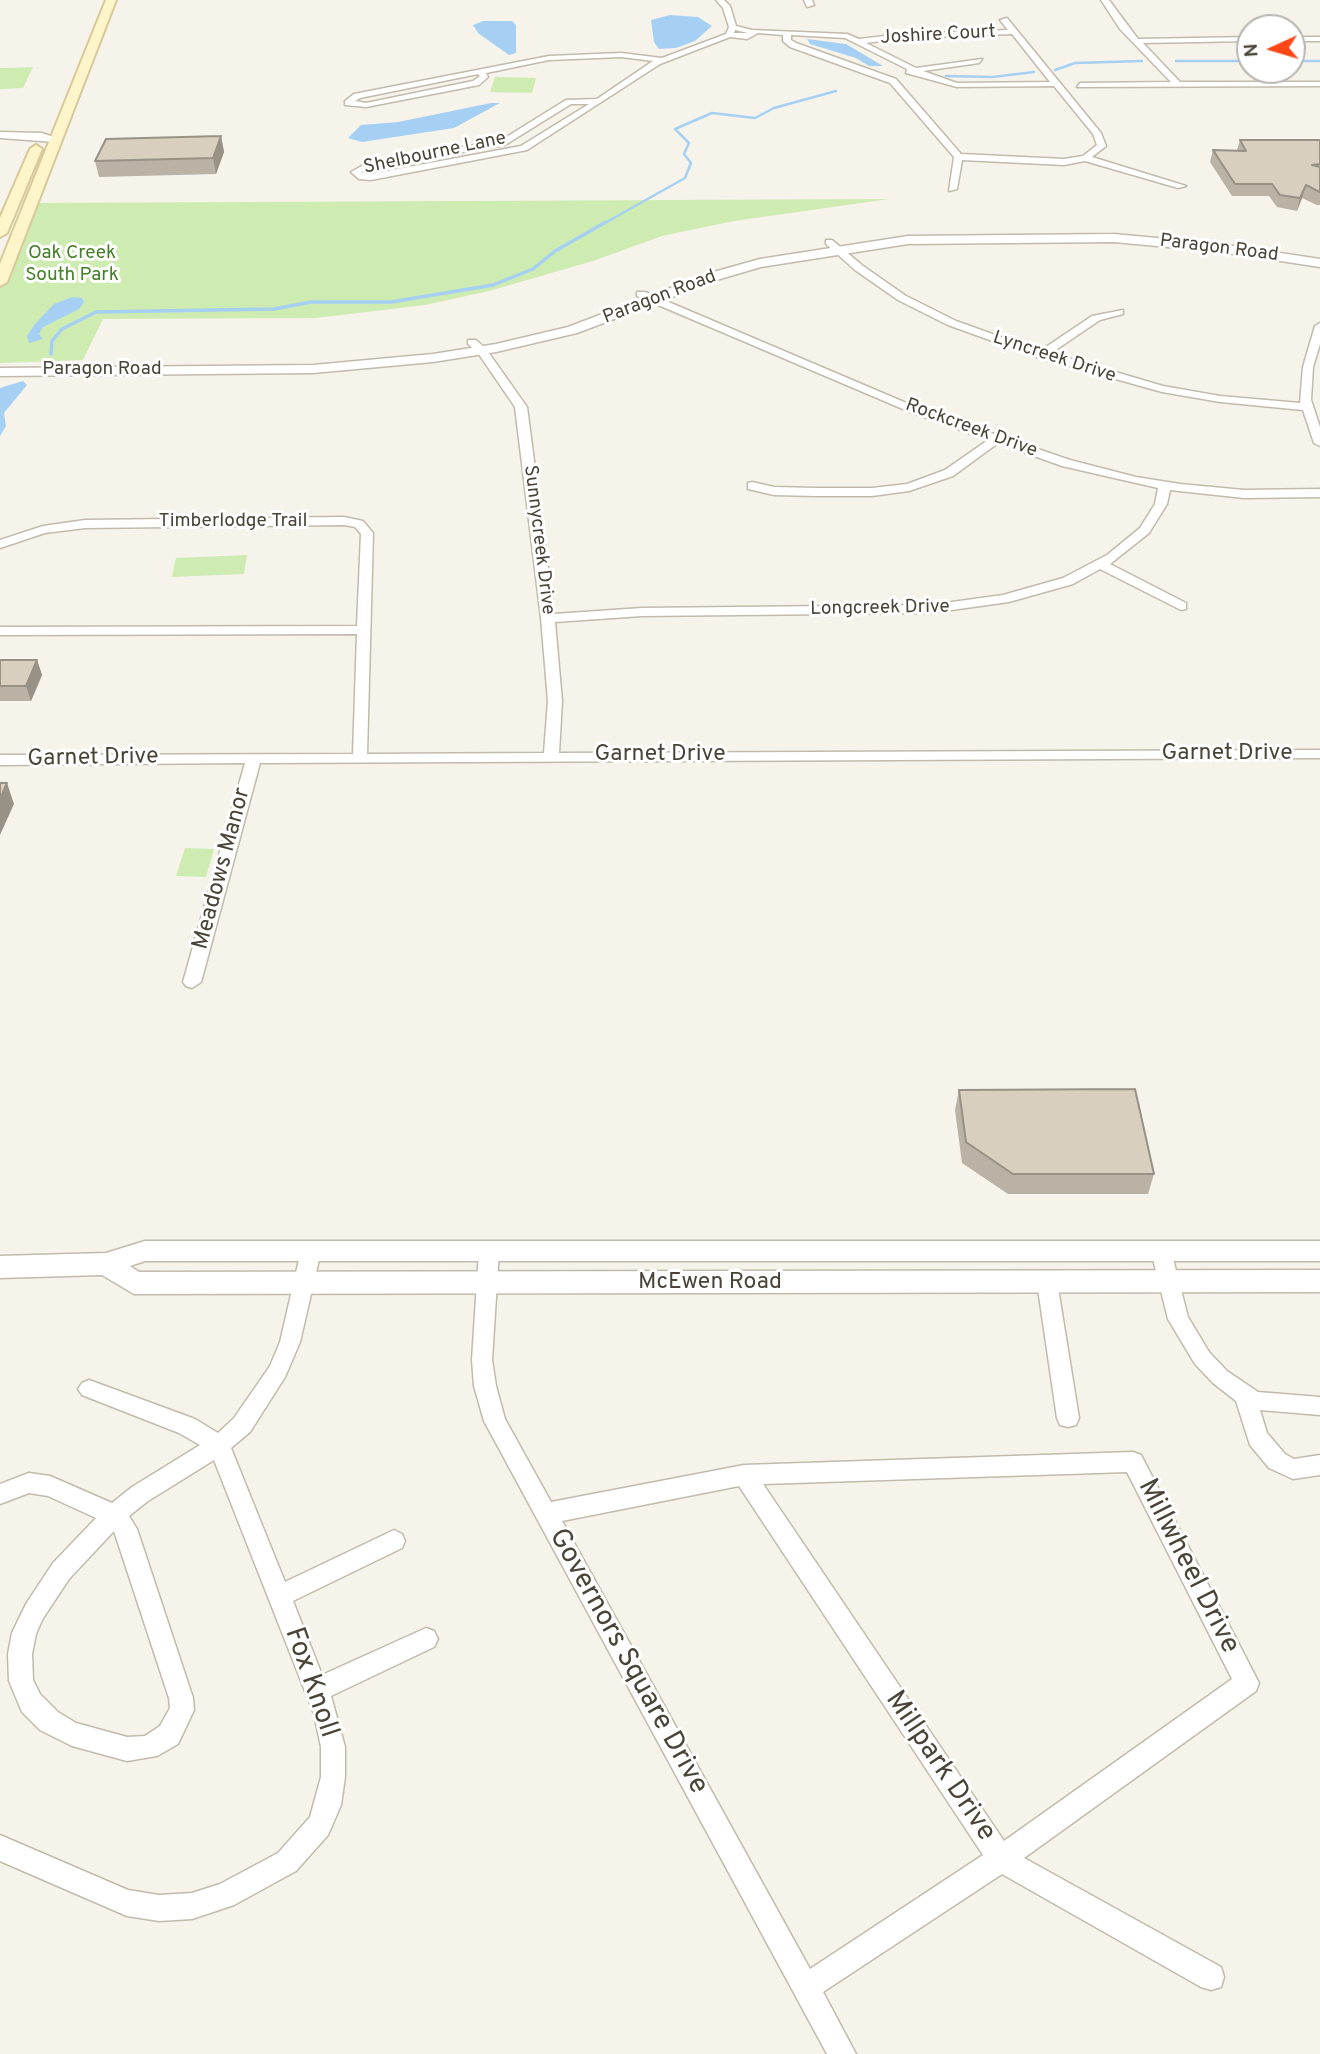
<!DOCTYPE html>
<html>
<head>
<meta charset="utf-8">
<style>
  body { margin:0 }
  #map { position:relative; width:1320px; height:2054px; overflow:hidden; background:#f6f3ea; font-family:Overpass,sans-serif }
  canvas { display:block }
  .north { position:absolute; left:1236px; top:14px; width:70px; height:70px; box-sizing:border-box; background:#fff; border:2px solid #b7b4af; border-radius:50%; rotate:266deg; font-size:19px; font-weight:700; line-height:28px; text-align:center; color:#4a4438 }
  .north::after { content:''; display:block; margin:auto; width:24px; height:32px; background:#ff4618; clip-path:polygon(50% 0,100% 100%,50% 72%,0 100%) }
</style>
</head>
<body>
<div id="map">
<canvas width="1320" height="2054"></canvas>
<div class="north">N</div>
</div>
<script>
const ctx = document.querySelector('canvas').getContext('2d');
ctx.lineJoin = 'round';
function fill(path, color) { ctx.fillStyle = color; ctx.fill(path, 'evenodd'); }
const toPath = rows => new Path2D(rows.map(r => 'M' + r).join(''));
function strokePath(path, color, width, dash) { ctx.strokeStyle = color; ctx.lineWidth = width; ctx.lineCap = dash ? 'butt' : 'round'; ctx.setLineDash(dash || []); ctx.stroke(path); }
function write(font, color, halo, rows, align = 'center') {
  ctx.font = font + ' Overpass,sans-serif'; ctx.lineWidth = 6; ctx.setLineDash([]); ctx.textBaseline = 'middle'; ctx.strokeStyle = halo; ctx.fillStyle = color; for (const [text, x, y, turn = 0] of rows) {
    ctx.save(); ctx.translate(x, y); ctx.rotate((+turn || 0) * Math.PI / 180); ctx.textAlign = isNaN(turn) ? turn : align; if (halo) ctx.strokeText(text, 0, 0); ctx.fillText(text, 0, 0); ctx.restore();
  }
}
const green = toPath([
  [33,67,23,88,0,89,0,68],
  [495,77,536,78,532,93,490,92],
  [889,199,734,221,662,236,593,261,489,291,425,305,316,318,103,319,83,360,0,363,0,282,32,203],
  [247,555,244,574,172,577,176,558],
  [185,848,214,849,206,877,176,876]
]);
const water = toPath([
  [670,15,698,17,712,26,695,41,676,48,659,49,654,42,651,20],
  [483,21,512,21,516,25,516,53,509,55,478,33,473,25],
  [807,39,846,44,883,66,869,66,856,58,810,44],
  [491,103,500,103,454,128,362,142,348,138,361,125,398,122],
  [72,297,82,298,84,302,79,309,43,327,39,334,43,339,29,343,27,336,35,324,54,304],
  [23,381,27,385,4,413,6,426,0,436,0,388]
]);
const streamFar1 = toPath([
  [1176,61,1250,61],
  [1292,61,1320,61],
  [1055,70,1075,63,1142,61],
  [946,76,993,77,1034,72],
  [603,224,685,178,691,163,684,154,689,143,675,129,712,113,755,118,774,108,836,91]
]);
const stream = toPath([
  [51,354,52,341,62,329,96,312,274,309,311,302,391,302,493,285,533,269,555,251,606,222]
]);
const minor = toPath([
  [716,0,724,0,730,6,736,26,752,30,847,34,859,39,902,34,1008,30,1000,20,1007,18,1101,133,1106,146,1092,157,1186,186,1178,188,1085,161,1064,165,962,160,957,189,949,191,954,157,890,83,790,47,783,41,783,35,758,33,747,39,730,37,660,64,527,150,371,180,359,179,351,172,369,162,500,141,566,100,597,99,653,61,621,57,549,60,486,73,488,77,479,85,366,107,345,105,345,101,354,94,549,56,621,53,662,58,726,34,729,27,723,8,716,0],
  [735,30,748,33,734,33,735,30],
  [1012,34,1050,82,957,83,923,71,979,63,982,59,916,68,866,43,902,38,1012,34],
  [791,35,845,38,907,69,906,73,957,87,1054,86,1093,134,1097,145,1083,156,1064,159,961,154,896,79,796,43,791,40,791,35],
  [478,74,480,76,473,81,366,103,355,101,360,98,478,74],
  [571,104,589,104,521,146,371,174,361,172,371,167,505,145,571,104],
  [804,0,812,0,814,5,807,7,804,0],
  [1101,0,1109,0,1138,39,1250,37,1250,41,1143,43,1180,82,1320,82,1320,86,1077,87,1080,83,1171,82,1120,29,1101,0],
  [1292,37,1320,37,1320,41,1292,41,1292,37],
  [0,132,42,133,59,139,55,142,0,138,0,132],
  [826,240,832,240,863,266,906,296,956,321,1040,351,1092,316,1123,310,1123,314,1100,320,1051,353,1163,386,1220,396,1300,403,1303,367,1315,326,1320,323,1320,344,1313,367,1311,400,1320,427,1320,446,1314,443,1303,410,1220,402,1162,392,1037,357,948,325,898,300,855,270,826,244,826,240],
  [637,292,645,292,918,408,1070,460,1136,477,1180,484,1244,490,1320,489,1320,497,1244,498,1170,490,1167,504,1149,533,1110,564,1186,603,1186,609,1181,610,1100,569,1073,584,1009,602,930,613,642,616,555,622,562,701,559,753,1320,750,1320,758,260,763,201,982,192,988,186,986,183,982,245,763,0,765,0,755,353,754,357,634,0,635,0,627,357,626,361,534,355,527,344,525,85,528,45,533,0,548,0,540,43,526,85,520,344,517,363,521,373,533,367,754,544,753,548,701,541,618,515,407,478,353,468,344,468,340,476,340,486,349,527,407,554,614,642,608,930,605,1003,595,1063,578,1107,555,1140,528,1155,504,1158,488,1062,466,998,443,953,476,909,491,872,496,816,496,774,495,748,489,748,483,752,482,774,487,816,488,872,488,907,484,945,470,988,440,910,412,637,296,637,292],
  [311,1243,318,1245,321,1251,300,1342,285,1377,250,1432,231,1448,285,1582,394,1530,402,1534,405,1541,402,1548,293,1601,322,1675,426,1628,434,1631,438,1639,434,1647,331,1696,345,1747,345,1777,341,1805,328,1835,296,1871,234,1905,192,1919,159,1921,127,1916,0,1861,0,1835,128,1890,159,1895,192,1893,220,1884,278,1853,310,1817,321,1777,321,1747,314,1714,214,1460,148,1501,129,1516,137,1529,193,1698,194,1710,178,1744,157,1756,127,1761,72,1746,40,1730,22,1712,9,1681,8,1654,12,1633,26,1604,53,1563,96,1518,48,1496,29,1493,0,1504,0,1484,29,1473,50,1476,112,1503,132,1487,200,1445,179,1433,82,1395,78,1389,82,1383,89,1380,195,1419,218,1433,234,1418,270,1366,280,1342,301,1251,304,1245,311,1243],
  [114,1531,169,1698,170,1708,160,1726,145,1736,127,1737,76,1723,58,1712,40,1694,33,1680,32,1654,36,1634,42,1620,69,1579,114,1531],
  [489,1243,496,1245,499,1251,492,1360,496,1386,505,1419,551,1502,744,1465,1133,1452,1141,1455,1259,1683,1256,1691,1024,1858,1221,1967,1224,1977,1221,1987,1211,1990,1201,1987,1002,1874,823,1992,856,2054,827,2054,484,1421,474,1386,472,1360,479,1251,482,1245,489,1243],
  [1127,1472,1232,1679,1004,1841,763,1484,1127,1472],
  [739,1486,983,1855,810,1969,562,1521,739,1486],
  [1161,1243,1168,1245,1171,1251,1188,1317,1209,1352,1227,1371,1258,1392,1320,1397,1320,1415,1260,1410,1267,1433,1285,1454,1294,1459,1320,1455,1320,1475,1293,1479,1269,1468,1250,1445,1236,1401,1213,1383,1195,1364,1168,1319,1151,1251,1154,1245,1161,1243],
  [1047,1274,1054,1276,1057,1282,1079,1418,1076,1425,1068,1427,1060,1425,1057,1418,1037,1282,1040,1276,1047,1274]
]);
const tertiary = toPath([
  [1114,234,1221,244,1320,259,1320,267,1221,252,1114,242,908,244,761,267,720,279,577,333,496,352,433,362,313,373,0,376,0,368,313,365,433,354,496,344,568,327,710,273,760,259,908,236,1114,234],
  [145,1241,1320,1241,1320,1261,145,1261,130,1266,139,1272,1320,1270,1320,1292,134,1294,102,1275,0,1278,0,1256,106,1253,145,1241]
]);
const secondary = toPath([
  [106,0,116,0,7,282,0,286,0,264,106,0],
  [36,145,42,149,7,233,0,237,0,218,30,149,36,145]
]);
const wall = toPath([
  [221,136,224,152,216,174,99,177,95,161],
  [1240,140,1320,140,1320,205,1317,205,1302,198,1297,211,1277,207,1269,196,1232,196,1210,162,1213,150,1237,150],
  [0,660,37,660,42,675,31,701,0,701],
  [959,1090,1154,1174,1148,1194,1008,1194,962,1163,955,1110]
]);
const shadedWall = toPath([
  [221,136,224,152,216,174,213,158],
  [1306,185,1302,198,1297,211,1300,198],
  [37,660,42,675,31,701,26,686],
  [7,783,14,804,0,835,0,799]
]);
const building = toPath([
  [221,136,213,158,95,161,106,139,221,136],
  [1240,140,1320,140,1320,164,1312,165,1320,167,1320,192,1306,185,1300,198,1280,195,1272,184,1235,184,1213,150,1246,151,1240,140],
  [0,660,37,660,26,686,0,686,0,660],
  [0,783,7,783,0,799,0,783],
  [1135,1089,1154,1174,1013,1174,966,1142,959,1090,1135,1089]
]);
const farStreetnames = [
  ["Joshire Court",938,36,-3],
  ["Shelbourne Lane",435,154,-12],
  ["Paragon Road",1219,249,7],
  ["Paragon Road",660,298,-21],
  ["Lyncreek Drive",1054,358,18],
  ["Paragon Road",102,370],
  ["Rockcreek Drive",971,429,20],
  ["Timberlodge Trail",233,522],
  ["Sunnycreek Drive",538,540,83],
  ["Longcreek Drive",880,609,-1]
];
const farParknames = [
  ["Oak Creek",72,254],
  ["South Park",72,276]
];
const streetNames = [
  ["Garnet Drive",1227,754],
  ["Garnet Drive",660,755],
  ["Garnet Drive",93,759,-1],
  ["Meadows Manor",223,869,-75],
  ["McEwen Road",710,1283]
];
const nearStreetnames = [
  ["Millwheel Drive",1187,1567,63],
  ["Governors Square Drive",627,1662,61],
  ["Fox Knoll",310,1683,71],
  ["Millpark Drive",939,1767,56]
];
fill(green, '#ceebb2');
fill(water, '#a5d0f4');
strokePath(streamFar1, '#a5d0f4', 2.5);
strokePath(stream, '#a5d0f4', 3.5);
strokePath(minor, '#c2bbac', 3);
strokePath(tertiary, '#c2bbac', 3);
strokePath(secondary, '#d7c999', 4);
fill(minor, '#fff');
fill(tertiary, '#fff');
fill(secondary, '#fff5cb');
fill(wall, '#bab2a4');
fill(shadedWall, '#979186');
fill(building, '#d8cfbf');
strokePath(building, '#979186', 2);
write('19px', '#4a4438', '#fff', farStreetnames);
write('19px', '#448027', '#fff', farParknames);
write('23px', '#4a4438', '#fff', streetNames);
write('28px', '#4a4438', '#fff', nearStreetnames);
</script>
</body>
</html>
